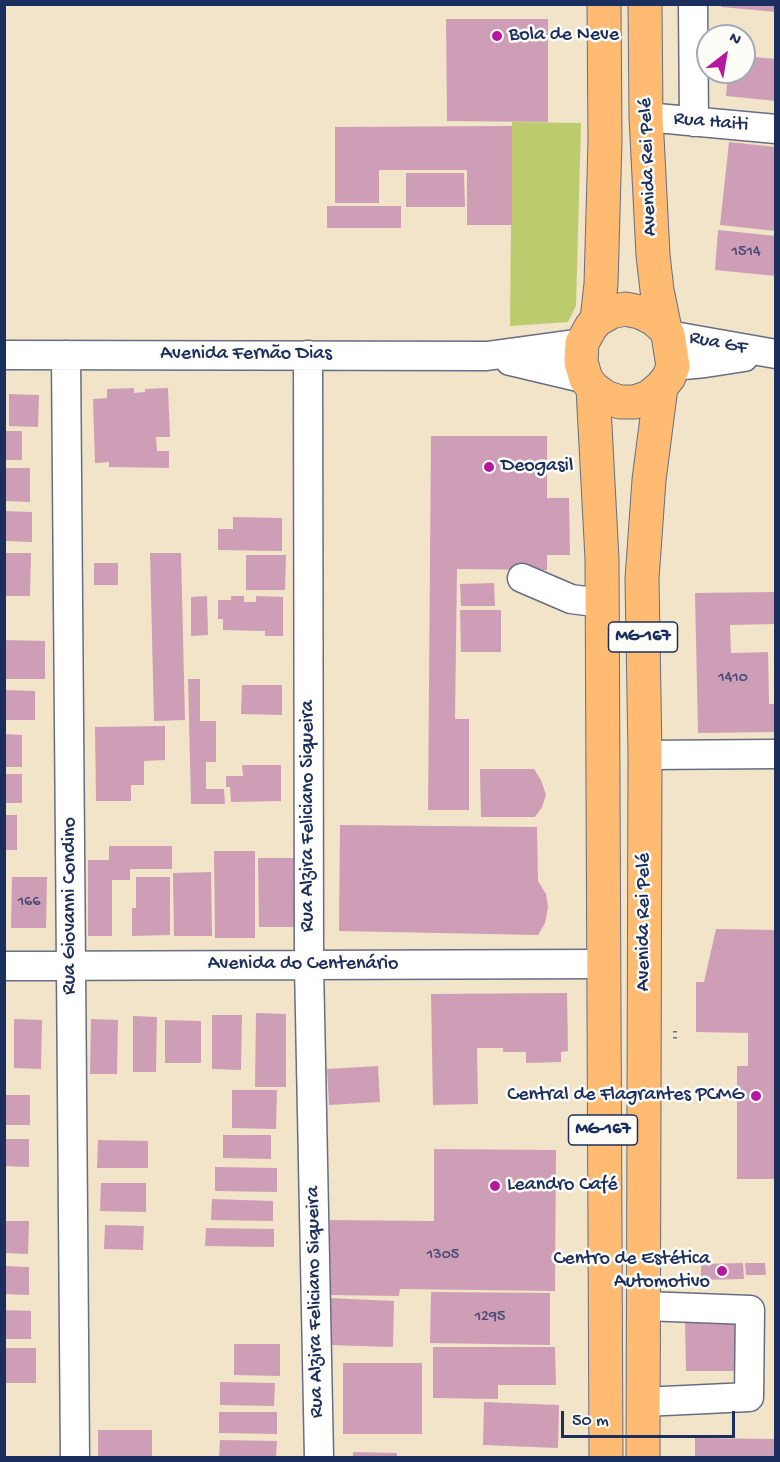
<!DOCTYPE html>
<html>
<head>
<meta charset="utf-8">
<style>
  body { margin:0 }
  #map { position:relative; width:780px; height:1462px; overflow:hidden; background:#f2e4c8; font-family:"Gochi Hand",sans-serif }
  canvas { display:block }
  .frame { position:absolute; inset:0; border:6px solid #1b2f5e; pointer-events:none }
  .north { position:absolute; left:696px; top:24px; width:60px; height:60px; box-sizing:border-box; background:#fdfcf7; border:2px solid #a3aaba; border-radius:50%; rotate:31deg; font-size:16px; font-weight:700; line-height:24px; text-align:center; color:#1b2f5e }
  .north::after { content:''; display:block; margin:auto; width:21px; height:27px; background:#b5179e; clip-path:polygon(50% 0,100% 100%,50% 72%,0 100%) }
  .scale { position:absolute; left:561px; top:1411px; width:174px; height:27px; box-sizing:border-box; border:3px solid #1b2f5e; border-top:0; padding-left:8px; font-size:18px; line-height:21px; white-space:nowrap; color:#1b2f5e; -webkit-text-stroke:4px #fdfcf7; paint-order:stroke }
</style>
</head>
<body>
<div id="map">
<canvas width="780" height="1462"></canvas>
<div class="frame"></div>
<div class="north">N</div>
<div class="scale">50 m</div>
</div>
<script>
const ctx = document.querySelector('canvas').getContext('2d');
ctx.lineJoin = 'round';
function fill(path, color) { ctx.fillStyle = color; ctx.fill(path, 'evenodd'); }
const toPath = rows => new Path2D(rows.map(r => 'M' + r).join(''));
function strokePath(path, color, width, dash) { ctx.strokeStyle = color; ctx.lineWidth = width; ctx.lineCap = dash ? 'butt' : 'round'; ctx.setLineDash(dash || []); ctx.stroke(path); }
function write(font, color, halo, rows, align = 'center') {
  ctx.font = font + ' "Gochi Hand",sans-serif'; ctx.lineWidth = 5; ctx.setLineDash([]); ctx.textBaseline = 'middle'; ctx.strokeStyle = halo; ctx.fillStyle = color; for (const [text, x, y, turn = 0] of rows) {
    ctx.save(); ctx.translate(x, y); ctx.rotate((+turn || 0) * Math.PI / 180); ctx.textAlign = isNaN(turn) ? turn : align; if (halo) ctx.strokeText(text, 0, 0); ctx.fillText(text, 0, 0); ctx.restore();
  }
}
const green = toPath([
  [512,122,581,123,576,306,568,322,510,326]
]);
const building = toPath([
  [722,4,776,4,776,12,722,7],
  [446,19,548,19,548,122,447,121],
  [744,56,776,59,776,101,726,96,728,72,744,72],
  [512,126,512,225,467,225,467,170,379,170,379,203,335,203,335,127],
  [729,142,776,147,776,231,720,225],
  [406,173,464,173,465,207,406,207],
  [327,206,401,206,401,228,327,228],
  [718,230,776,236,776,276,715,270],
  [134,388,134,393,145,392,145,389,168,388,170,437,156,437,157,451,169,451,169,468,109,467,109,462,95,463,93,399,107,398,107,389],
  [9,394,39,395,38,427,9,426],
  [4,431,22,431,22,460,4,460],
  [431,436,547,436,547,498,569,498,570,555,547,555,547,570,457,569,455,719,469,719,469,810,428,810],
  [4,468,30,468,30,502,4,501],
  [4,511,32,512,32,542,4,541],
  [233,517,282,518,282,551,218,550,218,529,233,529],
  [5,553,31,553,30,596,5,596],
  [150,553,181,553,185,720,154,721],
  [246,555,286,555,285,590,246,590],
  [94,563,118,563,118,585,94,585],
  [494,583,495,606,461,606,460,584],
  [776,592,776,624,730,625,731,653,768,652,769,704,776,704,776,732,698,733,695,593],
  [207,596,208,635,191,636,191,597],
  [231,596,244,596,244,602,256,602,256,596,283,597,283,636,265,636,265,631,223,630,223,619,218,619,218,600,231,600],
  [460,610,501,610,501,652,461,652],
  [4,640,45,641,45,679,4,679],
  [188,679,200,679,200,721,216,721,216,762,206,762,206,789,224,789,225,804,191,804],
  [242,685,282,685,282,715,241,714],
  [4,690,35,691,35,720,4,720],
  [165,726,165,760,144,761,144,785,131,785,131,801,96,801,95,727],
  [4,734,22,735,22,767,4,767],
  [242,765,281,765,281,801,231,802,230,787,226,787,226,776,243,776],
  [480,769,534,769,541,780,546,795,542,807,535,817,481,817],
  [4,774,22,774,22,803,4,803],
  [4,815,17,815,17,850,4,850],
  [340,825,537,827,538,881,546,894,548,907,545,923,538,935,339,931],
  [109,846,172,846,172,869,130,869,130,880,112,880,112,936,88,936,88,860,109,860],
  [214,851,255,851,255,938,215,938],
  [258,858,297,858,298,927,259,927],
  [211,872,212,936,174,936,173,873],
  [12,877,47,877,46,928,11,928],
  [136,877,170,877,170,935,132,936,132,908,136,908],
  [716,929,776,930,776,1179,737,1179,737,1066,748,1066,748,1033,696,1032,696,982,704,982],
  [567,993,568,1051,561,1052,561,1062,526,1063,526,1052,503,1052,503,1048,477,1048,478,1104,433,1105,431,994],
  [256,1013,286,1014,286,1087,255,1087],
  [212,1015,242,1015,241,1070,212,1069],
  [133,1016,157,1017,156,1072,133,1072],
  [14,1019,42,1020,41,1069,14,1068],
  [91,1019,118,1020,117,1074,90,1074],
  [165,1020,201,1021,201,1063,165,1063],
  [378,1066,380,1102,329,1105,327,1069],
  [232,1090,277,1090,276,1129,232,1128],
  [4,1095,30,1095,30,1125,4,1125],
  [223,1135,271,1135,271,1159,223,1158],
  [4,1139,29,1139,29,1167,4,1166],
  [98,1140,148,1141,148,1168,97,1168],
  [434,1149,556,1150,555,1291,400,1289,399,1296,330,1295,330,1220,434,1221],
  [215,1167,277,1168,277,1192,215,1191],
  [101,1183,146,1183,146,1212,100,1211],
  [212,1199,273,1201,273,1221,211,1220],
  [4,1221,29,1221,28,1254,4,1253],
  [105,1225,144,1226,143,1250,104,1249],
  [206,1228,274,1229,274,1247,205,1246],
  [743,1263,744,1279,701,1280,701,1264],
  [745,1263,765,1263,766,1275,746,1275],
  [4,1266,29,1267,29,1295,4,1294],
  [431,1292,550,1293,550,1345,430,1343],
  [329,1298,394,1301,393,1347,328,1345],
  [4,1310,31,1311,31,1339,4,1339],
  [742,1319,743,1371,686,1371,685,1320],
  [234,1344,280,1344,280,1376,234,1375],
  [433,1347,555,1347,556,1385,498,1385,498,1399,433,1398],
  [4,1348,36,1348,36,1383,4,1383],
  [343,1363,422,1363,422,1434,343,1434],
  [220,1382,275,1383,274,1406,220,1405],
  [484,1402,559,1405,558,1448,483,1445],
  [219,1412,277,1412,277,1434,219,1433],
  [98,1430,152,1430,152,1458,98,1458],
  [695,1438,776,1439,776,1458,695,1458],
  [220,1440,277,1441,276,1458,219,1458],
  [353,1452,397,1453,397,1458,353,1458]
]);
const path = toPath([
  [675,1031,675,1042]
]);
const minor = toPath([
  [693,4,694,122],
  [646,117,776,129],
  [668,335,776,354],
  [4,355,487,356,582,343],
  [66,355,75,1458],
  [308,355,309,965,319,1458],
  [510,361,586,379],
  [673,366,705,363,744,357],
  [522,578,571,599,602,603],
  [645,755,776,754],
  [4,966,602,964],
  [643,1402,749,1397,750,1310,644,1306]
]);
const major = toPath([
  [645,4,646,117,653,255,657,290,665,329,668,335,673,366,669,377,661,387,649,397,635,402,620,402,605,397,593,388,586,379,581,362,582,343,591,327,597,320,611,312,625,309,640,312,654,319,665,329],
  [597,320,601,284,605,141,604,4],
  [593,388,602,559,606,1458],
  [643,1458,645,755,642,579,649,480,661,387]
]);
const markers = [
  [497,36,6,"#b5179e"],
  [489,467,6,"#b5179e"],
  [756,1096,6,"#b5179e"],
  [495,1186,6,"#b5179e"],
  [722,1271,6,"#b5179e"]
];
const numberNames = [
  ["1514",746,253],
  ["1410",733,679],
  ["166",29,903],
  ["1305",443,1256],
  ["1295",490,1318]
];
const shields = [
  [643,637,69],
  [603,1130,69]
];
const shieldNames = [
  ["MG-167",643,637],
  ["MG-167",603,1130]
];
const poiNames = [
  ["Bola de Neve",509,36],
  ["Deogasil",501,467],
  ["Central de Flagrantes PCMG",744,1096,"right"],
  ["Leandro Café",507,1186],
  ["Centro de Estética",710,1260,"right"],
  ["Automotivo",710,1283,"right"]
];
const streetNames = [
  ["Rua Haiti",711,123,5],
  ["Avenida Rei Pelé",649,167,-92],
  ["Rua GF",718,344,11],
  ["Avenida Fernão Dias",246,355],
  ["Rua Alzira Feliciano Siqueira",309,816,-90],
  ["Rua Giovanni Condino",71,906,-90],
  ["Avenida Rei Pelé",645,922,-90],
  ["Avenida do Centenário",303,965],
  ["Rua Alzira Feliciano Siqueira",316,1302,-91]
];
fill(green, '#bccb6e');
fill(building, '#ce9eb6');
strokePath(minor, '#666e83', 31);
strokePath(major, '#666e83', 35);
strokePath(path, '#666e83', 4, [1.5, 4.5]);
strokePath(minor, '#fff', 28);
strokePath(major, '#ffbb71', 33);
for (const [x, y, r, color] of markers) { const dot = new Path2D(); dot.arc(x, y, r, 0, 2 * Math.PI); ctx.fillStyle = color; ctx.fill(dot); strokePath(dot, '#fdfcf7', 2); }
write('16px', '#484b74', null, numberNames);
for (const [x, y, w] of shields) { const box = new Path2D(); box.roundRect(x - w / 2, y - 15, w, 30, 4.5); ctx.fillStyle = '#fdfcf7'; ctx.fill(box); strokePath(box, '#1b2f5e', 1.5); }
write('bold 18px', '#1b2f5e', null, shieldNames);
write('20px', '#1b2f5e', '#fdfcf7', poiNames, 'left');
write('20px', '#1b2f5e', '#fdfcf7', streetNames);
</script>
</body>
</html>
